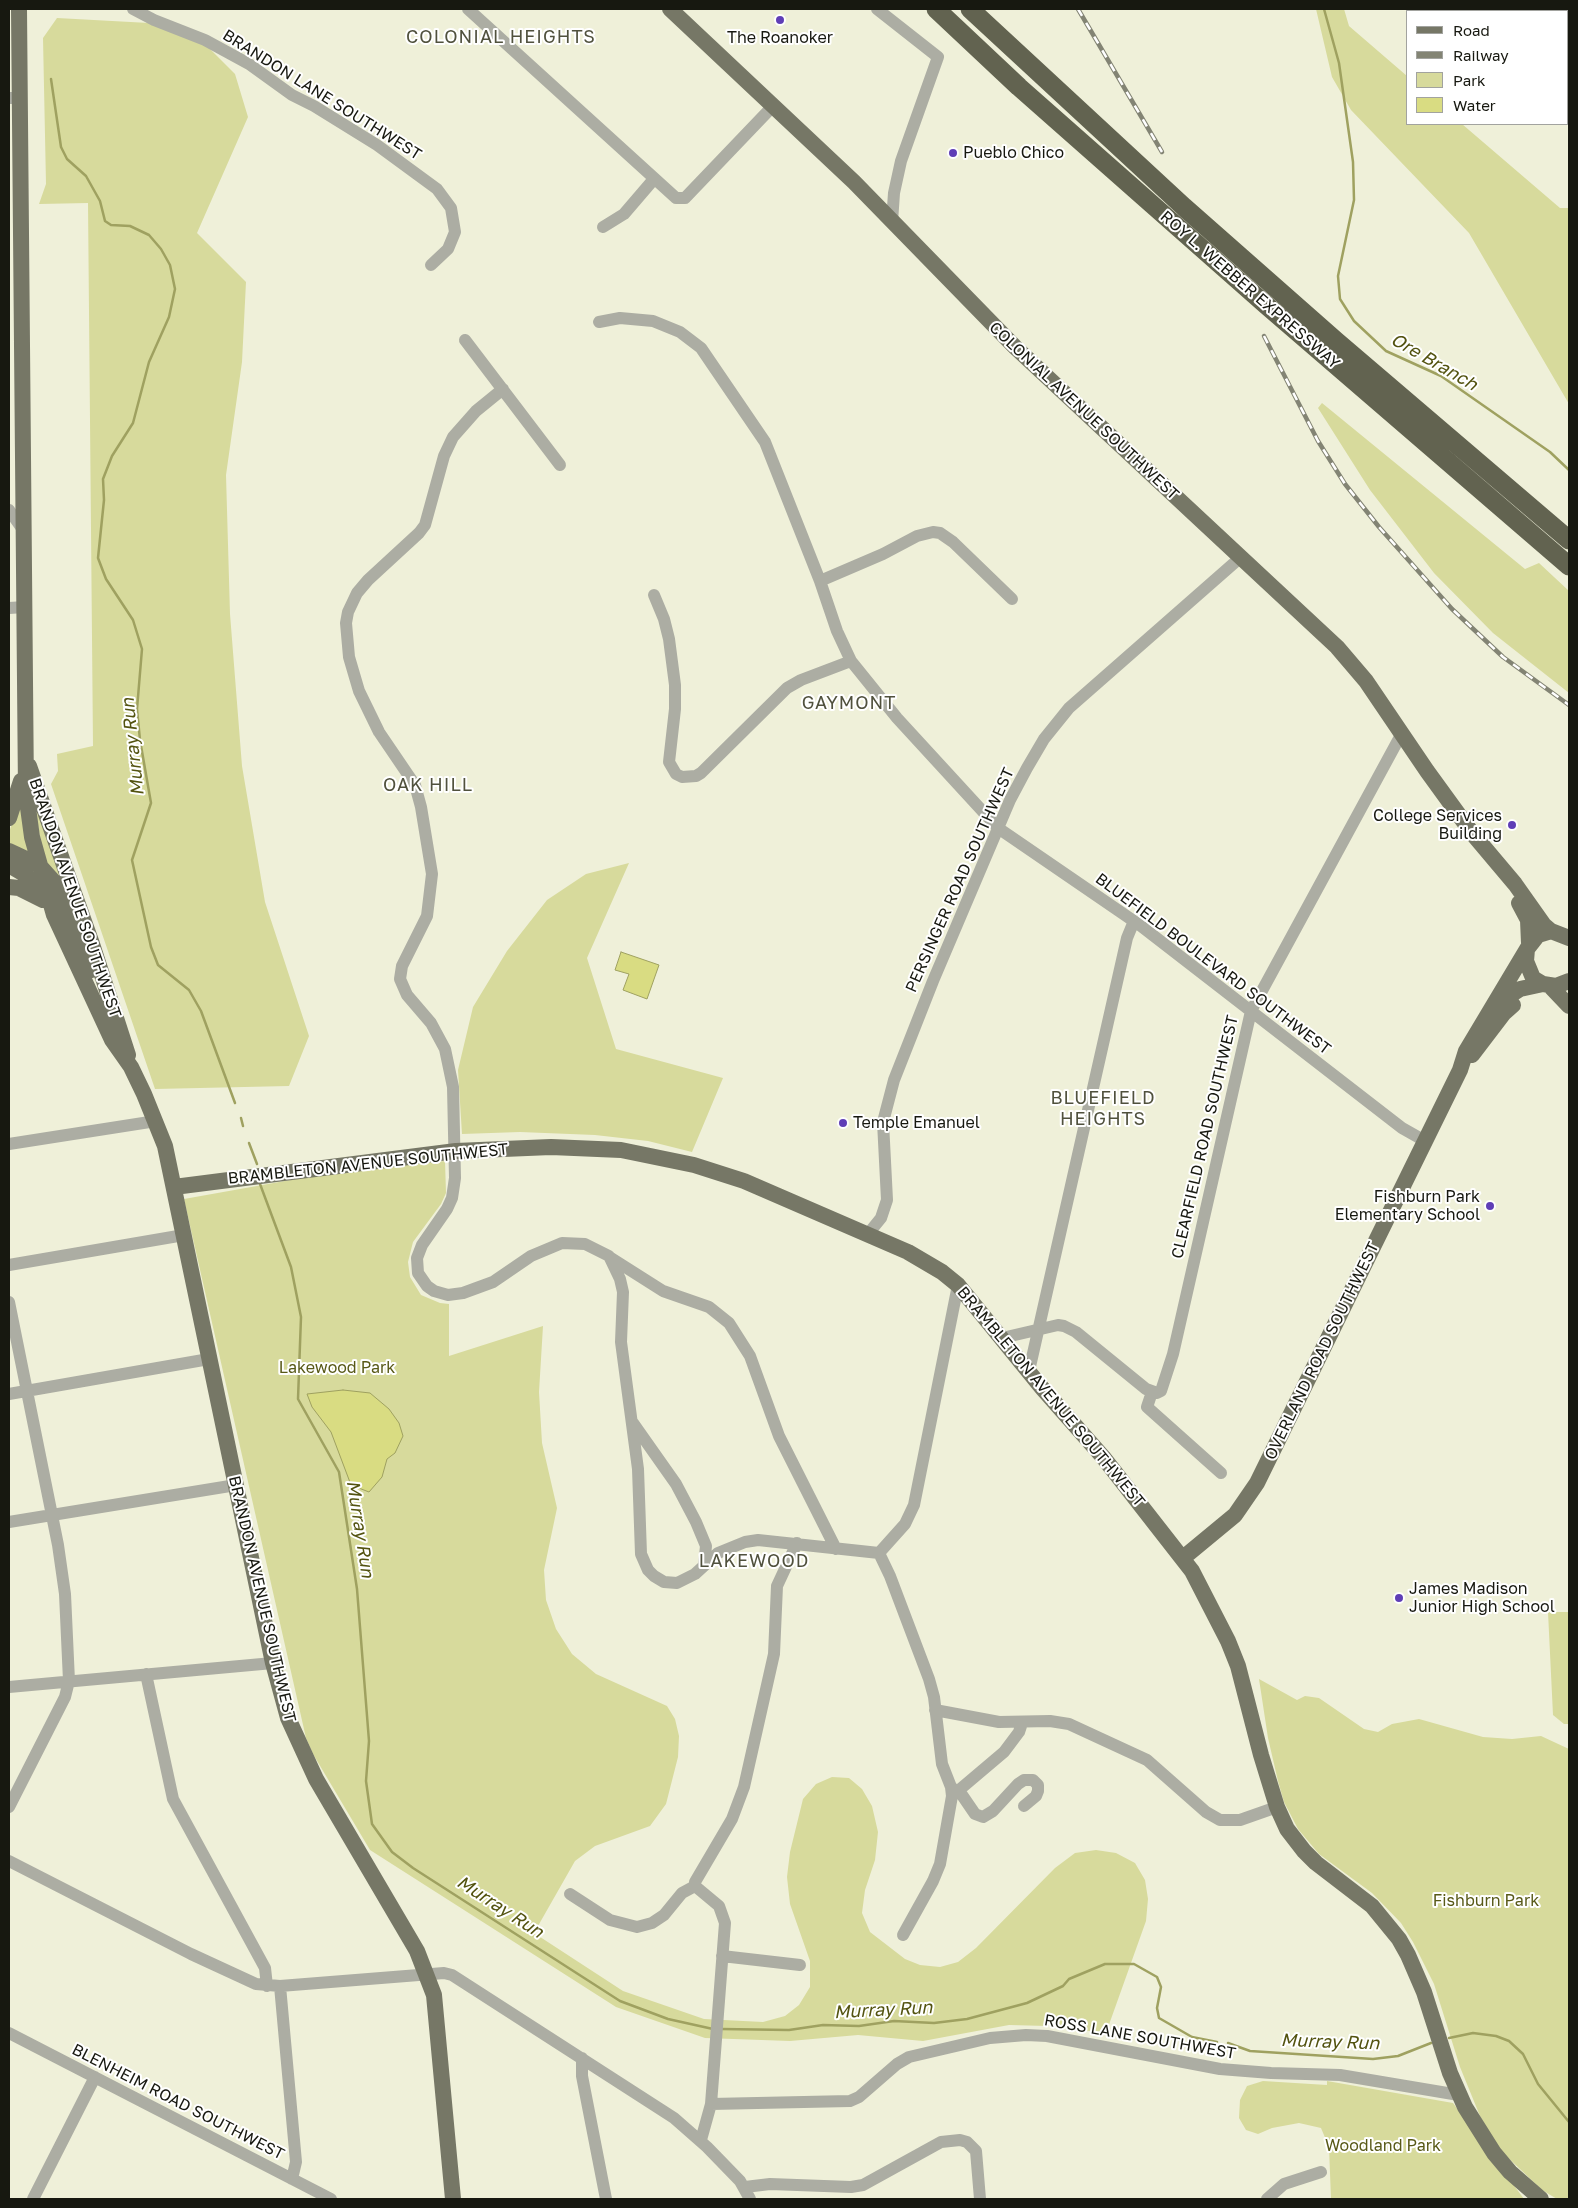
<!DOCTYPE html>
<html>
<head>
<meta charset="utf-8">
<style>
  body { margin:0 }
  #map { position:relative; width:1578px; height:2208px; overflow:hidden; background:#eff0d9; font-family:"Golos Text",sans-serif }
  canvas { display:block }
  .frame { position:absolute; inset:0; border:10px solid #171810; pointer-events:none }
  .legend { position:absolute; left:1406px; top:10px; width:162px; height:115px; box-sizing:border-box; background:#fff; border:1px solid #a2a39f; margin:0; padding:6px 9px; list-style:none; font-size:15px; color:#171810 }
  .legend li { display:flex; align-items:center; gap:10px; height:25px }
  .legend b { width:25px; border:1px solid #a2a39f }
</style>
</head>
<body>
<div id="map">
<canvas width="1578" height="2208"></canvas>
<div class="frame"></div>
<ul class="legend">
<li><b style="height:6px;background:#767766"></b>Road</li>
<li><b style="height:6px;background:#838474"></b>Railway</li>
<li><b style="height:14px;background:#d7da9c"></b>Park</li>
<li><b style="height:14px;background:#d9dc82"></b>Water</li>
</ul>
</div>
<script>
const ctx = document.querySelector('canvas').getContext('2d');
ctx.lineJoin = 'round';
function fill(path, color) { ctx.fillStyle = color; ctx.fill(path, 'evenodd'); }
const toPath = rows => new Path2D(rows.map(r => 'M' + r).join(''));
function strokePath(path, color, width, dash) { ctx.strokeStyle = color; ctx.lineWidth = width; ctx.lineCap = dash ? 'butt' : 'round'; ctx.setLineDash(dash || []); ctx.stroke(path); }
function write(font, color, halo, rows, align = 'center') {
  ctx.font = font + ' "Golos Text",sans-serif'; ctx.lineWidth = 4; ctx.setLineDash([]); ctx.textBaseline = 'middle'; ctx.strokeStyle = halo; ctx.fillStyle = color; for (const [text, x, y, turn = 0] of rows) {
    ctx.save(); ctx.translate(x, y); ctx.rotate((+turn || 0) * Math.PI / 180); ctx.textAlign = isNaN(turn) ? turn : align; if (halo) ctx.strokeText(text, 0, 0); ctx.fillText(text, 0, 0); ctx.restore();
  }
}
const green = toPath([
  [1316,9,1344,9,1349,26,1407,76,1407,124,1462,124,1560,208,1569,208,1569,404,1469,233,1351,110,1332,77],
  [57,18,149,23,206,45,235,74,248,117,197,233,246,282,242,362,226,475,230,614,242,766,265,902,309,1036,289,1086,155,1089,51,784,58,771,57,754,93,746,88,203,39,204,46,184,43,38],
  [1322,403,1525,569,1539,563,1569,591,1569,693,1493,633,1434,573,1370,490,1318,408],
  [31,785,69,890,44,860],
  [21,799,30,852,9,844,9,832],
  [629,863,587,958,616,1049,723,1078,692,1152,648,1141,595,1135,520,1132,462,1134,458,1070,473,1007,507,951,547,900,586,874],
  [445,1161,446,1193,441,1204,413,1242,408,1262,410,1277,421,1295,440,1303,449,1304,449,1356,543,1326,539,1392,542,1443,557,1508,544,1570,546,1600,556,1629,572,1654,596,1674,667,1706,675,1719,679,1736,678,1757,666,1804,650,1826,595,1846,575,1861,534,1933,623,1991,704,2019,763,2022,785,2016,799,2005,810,1987,810,1961,790,1904,787,1877,790,1852,803,1799,816,1784,832,1777,849,1778,862,1789,872,1806,878,1832,875,1860,865,1890,862,1913,870,1932,905,1959,920,1965,940,1967,958,1962,976,1948,1055,1868,1075,1853,1096,1850,1116,1853,1135,1863,1145,1880,1148,1899,1146,1921,1106,2033,1047,2026,1009,2025,923,2041,858,2035,790,2041,705,2038,616,2007,370,1850,313,1754,306,1738,184,1199,324,1174],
  [1548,1612,1569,1612,1569,1724,1564,1724,1553,1715],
  [1259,1679,1297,1700,1305,1696,1319,1698,1364,1729,1378,1732,1392,1724,1419,1719,1483,1737,1512,1739,1541,1736,1569,1749,1569,2199,1557,2199,1542,2190,1499,2149,1480,2116,1460,2067,1434,1984,1413,1942,1401,1923,1372,1893,1319,1854,1298,1829,1284,1802,1278,1781,1268,1738],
  [1263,2081,1327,2085,1327,2081,1453,2103,1524,2199,1331,2199,1329,2147,1321,2128,1299,2123,1272,2128,1258,2134,1246,2130,1239,2118,1240,2100,1247,2086]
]);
const water = toPath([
  [621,952,659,965,647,999,623,990,629,974,615,970,621,952],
  [343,1390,370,1393,389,1409,399,1423,403,1436,395,1453,387,1459,382,1477,369,1492,351,1485,331,1432,312,1407,307,1394,343,1390]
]);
const stream = toPath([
  [1324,9,1339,63,1353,162,1354,200,1338,276,1340,299,1354,321,1386,351,1441,376,1550,452,1569,470],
  [51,79,61,147,67,159,86,176,100,201,105,221,111,225,130,226,149,235,161,249,170,265,175,289,169,317,149,362,133,423,112,456,103,479,104,500,98,558,106,579,133,620,142,649,137,709,140,740,151,803,132,860,151,947,158,965,189,990,201,1011,235,1103],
  [241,1118,243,1126],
  [249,1143,257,1164],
  [260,1184,291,1267,301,1317,298,1399,339,1472,357,1589,369,1741,366,1781,372,1824,392,1852,413,1868,620,2001,668,2019,713,2029],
  [721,2029,789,2030,823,2025,859,2026,894,2021,934,2023,967,2019,1027,2003,1063,1986,1069,1979,1105,1964,1134,1964,1157,1977,1161,1987,1157,2008,1159,2018,1192,2037,1217,2042],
  [1449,2038,1473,2033,1496,2036,1509,2041,1523,2054,1538,2084,1569,2122],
  [1228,2043,1250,2051,1373,2059,1398,2056,1431,2043]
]);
const minor = toPath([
  [133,9,154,20,205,40,249,64,292,95,314,106,377,145,437,189,451,208,455,232,448,249,431,265],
  [468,9,676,198,685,198,773,106],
  [877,9,938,57,901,161,894,193,892,222],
  [9,98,21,98],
  [603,227,624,214,654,179],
  [599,322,620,318,653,321,680,332,701,348,765,442,820,581,837,631,851,661,897,718,998,828,1141,926,1402,1128,1425,1141],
  [465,340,560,465],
  [503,389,476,411,453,437,444,456,425,525,419,533,368,580,357,593,348,612,346,623,349,657,359,691,379,732,415,785,421,807,432,874,427,916,402,966,400,979,407,995,431,1023,445,1049,453,1087,455,1178,452,1198,447,1209,422,1245,417,1258,418,1273,427,1286,434,1291,448,1295,463,1293,493,1282,531,1256,562,1243,585,1244,609,1256,620,1279,623,1292,621,1342,638,1469,641,1554,648,1570,654,1576,664,1582,677,1583,695,1574,718,1553,745,1542,758,1540,879,1553],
  [9,510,24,531],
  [820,581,883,554,917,536,933,532,940,533,953,542,1012,599],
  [654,595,664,619,669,639,675,685,675,709,669,762,676,774,682,777,696,776,701,773,787,688,801,680,851,661],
  [9,608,25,607],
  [9,1144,156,1121],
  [868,1234,881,1218,887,1200,883,1122,894,1080,933,981,1010,800,1027,768,1044,739,1069,708,1241,557],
  [611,1258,663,1291,709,1307,729,1323,750,1356,779,1436,836,1549],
  [9,1265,184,1235],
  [9,1302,58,1545,65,1594,69,1681,65,1697,9,1807],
  [1002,1338,1058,1325,1064,1326,1076,1332,1146,1389,1157,1393,1161,1391,1173,1354,1251,1011,1402,733],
  [1029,1371,1127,938,1134,921],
  [1152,1392,1147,1407,1221,1473],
  [9,1394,209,1359],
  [633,1423,676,1484,696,1522,706,1546,704,1565],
  [9,1522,236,1485],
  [879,1553,890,1576,929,1679,934,1697,942,1764,951,1787,962,1795,975,1814,983,1817,993,1811,1018,1784,1024,1780,1033,1780,1038,1785,1038,1791,1036,1796,1024,1806],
  [879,1553,905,1524,914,1505,958,1285],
  [146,1674,173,1799,265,1968,267,1986],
  [9,1687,273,1663],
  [935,1710,999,1722,1050,1721,1069,1724,1147,1760,1206,1812,1220,1820,1240,1820,1277,1807],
  [952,1796,1004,1752,1019,1732,1022,1723],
  [9,1861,191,1954,256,1984,280,1986,444,1973,452,1975,674,2118,707,2147,740,2181,750,2199],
  [570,1894,610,1920,637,1927,652,1923,664,1915,682,1893,695,1886],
  [903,1935,933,1881,940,1864,952,1796,951,1787],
  [722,1956,800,1965],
  [280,1986,296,2162,292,2179],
  [9,2033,331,2199],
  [582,2058,582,2076,606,2199],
  [711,2104,850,2101,859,2097,897,2064,909,2057,990,2038,1026,2035,1047,2036,1220,2069,1271,2073,1340,2075,1459,2095],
  [701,2140,711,2104,725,1923,719,1906,695,1886,695,1882,732,1819,744,1787,774,1654,777,1586,797,1543],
  [745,2187,770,2184,851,2187,863,2185,941,2142,960,2140,967,2142,976,2151,980,2199],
  [33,2199,95,2077],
  [1267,2199,1284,2184,1321,2172]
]);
const major = toPath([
  [19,9,26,793,32,837,54,915,112,1040,131,1067,144,1094,165,1146,273,1663,288,1718,316,1779,417,1951,434,1995,453,2199],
  [670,9,854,182,1015,347,1337,647,1366,681,1427,771,1472,833,1515,884,1544,925,1551,931],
  [29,766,92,944,128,1055],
  [9,818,21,781],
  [9,851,39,865,56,884,91,970],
  [9,865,26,875,44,899],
  [9,887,19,888,43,900],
  [1519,903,1528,920,1529,943],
  [1569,938,1551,931,1538,935,1527,949,1526,961,1533,978,1543,984,1556,986,1569,981],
  [1550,986,1569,1006],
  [1499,1009,1509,996,1520,989,1543,984],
  [1472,1055,1504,1013,1513,1005],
  [174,1187,456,1151,551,1147,621,1150,694,1165,744,1181,908,1252,942,1272,958,1285,1042,1388,1103,1457,1192,1571,1228,1641,1238,1666,1261,1755,1277,1807,1287,1829,1304,1851,1316,1863,1372,1906,1399,1939,1408,1955,1424,1992,1450,2073,1465,2107,1494,2153,1510,2172,1541,2199],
  [1183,1558,1235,1515,1257,1483,1460,1070,1466,1051,1527,949]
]);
const highway = toPath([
  [936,9,1019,87,1266,305,1569,566],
  [970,9,1184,207,1336,341,1569,540]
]);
const rail = toPath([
  [1078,9,1162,152],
  [1264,336,1318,441,1345,484,1379,527,1452,609,1503,657,1569,705]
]);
const markers = [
  [780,20,5,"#5f3eb6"],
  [953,153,5,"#5f3eb6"],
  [1512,825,5,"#5f3eb6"],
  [843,1123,5,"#5f3eb6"],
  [1490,1206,5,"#5f3eb6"],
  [1399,1598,5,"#5f3eb6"]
];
const poiNames = [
  ["The Roanoker",780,38,"center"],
  ["Pueblo Chico",963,153],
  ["College Services",1502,816,"right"],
  ["Building",1502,834,"right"],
  ["Temple Emanuel",853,1123],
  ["Fishburn Park",1480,1197,"right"],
  ["Elementary School",1480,1215,"right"],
  ["James Madison",1409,1589],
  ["Junior High School",1409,1607]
];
const streetNames = [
  ["BRANDON LANE SOUTHWEST",322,95,32],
  ["ROY L. WEBBER EXPRESSWAY",1250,290,41],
  ["COLONIAL AVENUE SOUTHWEST",1084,411,43],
  ["PERSINGER ROAD SOUTHWEST",960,880,-66],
  ["BRANDON AVENUE SOUTHWEST",75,898,71],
  ["BLUEFIELD BOULEVARD SOUTHWEST",1213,964,37],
  ["CLEARFIELD ROAD SOUTHWEST",1205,1137,-77],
  ["BRAMBLETON AVENUE SOUTHWEST",368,1164,-6],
  ["OVERLAND ROAD SOUTHWEST",1322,1351,-64],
  ["BRAMBLETON AVENUE SOUTHWEST",1051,1397,50],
  ["BRANDON AVENUE SOUTHWEST",262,1599,77],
  ["ROSS LANE SOUTHWEST",1140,2037,10],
  ["BLENHEIM ROAD SOUTHWEST",178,2102,27]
];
const parkNames = [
  ["Lakewood Park",337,1368],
  ["Fishburn Park",1486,1901],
  ["Woodland Park",1383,2146]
];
const neighbourhoodNames = [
  ["COLONIAL HEIGHTS",501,37],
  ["GAYMONT",849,703],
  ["OAK HILL",428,785],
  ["BLUEFIELD",1103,1098],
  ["HEIGHTS",1103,1119],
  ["LAKEWOOD",754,1561]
];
const waterNames = [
  ["Ore Branch",1434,362,30],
  ["Murray Run",133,747,-96],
  ["Murray Run",360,1529,81],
  ["Murray Run",500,1907,33],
  ["Murray Run",883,2010,-3],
  ["Murray Run",1330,2042,2]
];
fill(green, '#d7da9c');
fill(water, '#d9dc82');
strokePath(water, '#9fa160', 1);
strokePath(stream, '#9fa160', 2.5);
strokePath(minor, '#acada3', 12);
strokePath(major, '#767766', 16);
strokePath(highway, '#626350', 19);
strokePath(rail, '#838474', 4.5);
strokePath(rail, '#fff', 2.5, [8]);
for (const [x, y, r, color] of markers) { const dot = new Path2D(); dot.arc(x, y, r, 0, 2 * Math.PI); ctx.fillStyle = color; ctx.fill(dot); strokePath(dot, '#fff', 2); }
write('16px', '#171810', '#fff', poiNames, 'left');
write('16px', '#171810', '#fff', streetNames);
write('16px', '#585917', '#fff', parkNames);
ctx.letterSpacing = '1px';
write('18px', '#50513d', '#fff', neighbourhoodNames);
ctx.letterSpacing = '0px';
write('italic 18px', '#535310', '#fff', waterNames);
</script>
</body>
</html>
